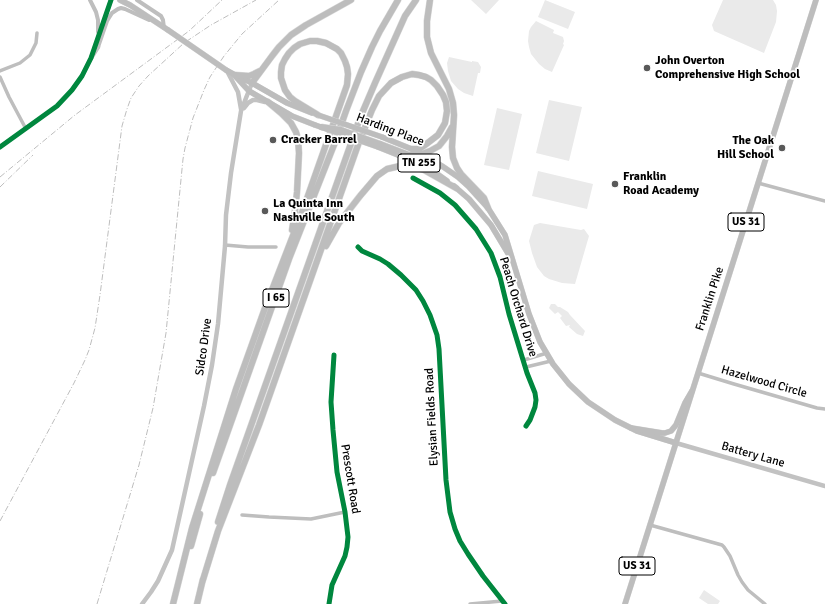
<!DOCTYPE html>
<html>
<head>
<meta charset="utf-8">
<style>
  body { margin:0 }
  canvas { display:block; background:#fff }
</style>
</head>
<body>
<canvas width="825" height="604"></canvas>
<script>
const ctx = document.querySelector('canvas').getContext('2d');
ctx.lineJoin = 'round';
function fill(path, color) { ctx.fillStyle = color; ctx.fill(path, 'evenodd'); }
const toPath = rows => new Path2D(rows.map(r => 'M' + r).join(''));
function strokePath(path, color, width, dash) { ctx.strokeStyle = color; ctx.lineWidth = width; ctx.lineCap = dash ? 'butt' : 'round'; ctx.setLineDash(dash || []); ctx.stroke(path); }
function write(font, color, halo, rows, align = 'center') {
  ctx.font = font + ' Signika,sans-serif'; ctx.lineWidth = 3.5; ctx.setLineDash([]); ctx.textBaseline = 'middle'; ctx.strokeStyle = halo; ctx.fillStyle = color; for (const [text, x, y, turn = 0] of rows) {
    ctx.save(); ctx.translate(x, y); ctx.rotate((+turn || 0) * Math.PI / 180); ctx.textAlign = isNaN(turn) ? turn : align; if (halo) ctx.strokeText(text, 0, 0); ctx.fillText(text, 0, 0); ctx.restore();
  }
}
const green = toPath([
  [471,0,499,0,486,14],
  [545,0,575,12,568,29,538,17],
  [723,0,773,0,776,5,777,11,776,22,764,53,714,31,712,25],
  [536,21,554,30,553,33,563,37,564,41,563,44,564,45,552,72,545,69,539,64,531,54,529,47,528,41,529,31,531,27],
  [449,57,472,62,472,61,478,62,481,67,480,73,478,73,473,96,464,93,458,89,451,81,448,71,447,63],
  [549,100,582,107,569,161,536,153],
  [497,108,522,114,509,170,484,165],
  [538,171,593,184,587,209,532,196],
  [540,223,581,230,584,229,589,236,575,284,562,283,549,279,544,276,537,267,532,253,529,241,534,225],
  [551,304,555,304,558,307,560,307,568,312,570,315,585,331,583,336,577,334,569,327,570,325,566,326,560,318,562,316,558,312,555,314,549,308],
  [704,590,720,601,718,604,708,604,699,598]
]);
const minor = toPath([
  [0,71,20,63,30,55,36,43,37,33],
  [0,77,9,97,26,129],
  [413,178,440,193,455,205,476,229,491,253,500,277,509,314,527,373,535,393,536,400,535,407,530,420,526,426],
  [758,183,825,201],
  [225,245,248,247,276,247],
  [358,247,362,251,380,259,388,264,401,275,416,290,423,301,430,315,437,335,439,349,446,480,450,512,455,529,460,541,468,554,483,576,505,604],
  [524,360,547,353],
  [526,367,551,361],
  [698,373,734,384,817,408,825,409],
  [242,515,269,517,311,519,345,512],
  [650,525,722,545,724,547,730,556,738,575,742,582,748,590,765,604],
  [329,604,332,585,345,556,347,547,348,537,345,512,337,472,333,430,331,402,334,355],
  [470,604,502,601]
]);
const tertiary = toPath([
  [90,0,96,12,98,20,98,32],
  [137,0,161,16,163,20,164,28],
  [98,47,107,21,112,13,118,9,121,8,125,9,149,20],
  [0,147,57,106,72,90,82,76,91,58,111,0]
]);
const secondary = toPath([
  [91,58,98,47],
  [227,71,238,92,241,109],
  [244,108,248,103,253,100,257,100,265,102],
  [676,443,825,486],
  [142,604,151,592,158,581,172,550,204,406,212,365,218,324,225,246,226,215,231,173,241,111,246,98,252,83]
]);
const primary = toPath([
  [120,0,130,5,168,30],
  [226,70,235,75,252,83,287,103,312,113],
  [236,77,249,91,268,102,292,116,315,125],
  [382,137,419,152,442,166,458,177,468,186,488,208,505,235,529,314,540,342,553,364,569,384,588,402,615,420,637,431,676,443],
  [378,147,418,163,433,171,447,181],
  [454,186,469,199,491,225,509,255],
  [625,604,816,0]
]);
const trunk = toPath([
  [631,428,662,433,665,433,671,431,676,425,685,403,692,391]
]);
const motorway = toPath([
  [430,0,427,21,427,37,431,53,449,89,453,103,454,115,452,147,453,158,457,168,461,174,484,198,488,208],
  [235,75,249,76,254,74,260,71],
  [252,83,272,56,279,47,291,35,306,25,351,0],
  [268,102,281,113,291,123,296,132,298,139,299,153,297,192,295,211,292,230],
  [380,144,409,155,419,155,430,151,439,146,447,136,452,127],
  [326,246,339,223,360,196,377,176,387,169,400,166,415,167,424,170,456,188],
  [213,473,289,259,334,145,346,111,361,72,372,47,380,31,398,0],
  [218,522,230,485,360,118,375,83,405,16,416,0],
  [191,546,200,514],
  [202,583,218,531,259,425,358,145,372,110,379,96,391,83,402,77,412,74,419,75,426,77,431,80,437,86,443,95,446,102,447,111,445,123,438,135,425,145,419,149,412,149],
  [173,604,192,528,236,389,265,308,304,207,347,85,348,74,347,67,345,61,341,53,337,49,326,43,317,41,310,41,300,44,294,48,289,53,285,59,282,65,281,72,281,78,285,90,290,97,295,101,318,115],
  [197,604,203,579]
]);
const rail = toPath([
  [0,177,75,115,189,31,222,0],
  [0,187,33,155],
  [0,521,74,383,85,360,89,350,95,328,100,295,122,126,127,109,131,98,139,86,148,76,184,43,211,25,256,0],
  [97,604,139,465,153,408,166,333,183,159,185,148,193,118,204,90,210,77,224,56,242,34,279,0]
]);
const primaryBridge = toPath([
  [168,30,226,70],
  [318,115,382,137],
  [315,125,378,147]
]);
const motorwayBridge = toPath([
  [321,127,341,130,380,144]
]);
const cycleway = toPath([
  [0,147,57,106,72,90,82,76,91,58,111,0],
  [413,178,440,193,455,205,476,229,491,253,500,277,509,314,527,373,535,393,536,400,535,407,530,420,526,426],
  [358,247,362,251,380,259,388,264,401,275,416,290,423,301,430,315,437,335,439,349,446,480,450,512,455,529,460,541,468,554,483,576,505,604],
  [329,604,332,585,345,556,347,547,348,537,345,512,337,472,333,430,331,402,334,355]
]);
const markers = [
  [647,68,4,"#595959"],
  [273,140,4,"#595959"],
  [782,148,4,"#595959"],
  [615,184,4,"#595959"],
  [265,211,4,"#595959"]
];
const shields = [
  [419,163,42],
  [746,222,36],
  [276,298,26],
  [637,566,36]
];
const shieldNames = [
  ["TN 255",419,163],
  ["US 31",746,222],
  ["I 65",276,298],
  ["US 31",637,566]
];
const poiNames = [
  ["John Overton",655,61],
  ["Comprehensive High School",655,75],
  ["Cracker Barrel",281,140],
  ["The Oak",774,141,"right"],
  ["Hill School",774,155,"right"],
  ["Franklin",623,177],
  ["Road Academy",623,191],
  ["La Quinta Inn",273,204],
  ["Nashville South",273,218]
];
const streetNames = [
  ["Harding Place",390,130,21],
  ["Franklin Pike",710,299,-72],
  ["Peach Orchard Drive",518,307,73],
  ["Sidco Drive",204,347,-82],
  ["Hazelwood Circle",764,382,16],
  ["Elysian Fields Road",432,417,-93],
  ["Battery Lane",753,455,16],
  ["Prescott Road",350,479,81]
];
fill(green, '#eaeaea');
strokePath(primary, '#dbdbdb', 6);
strokePath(trunk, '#dbdbdb', 6);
strokePath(motorway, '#dbdbdb', 7);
strokePath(minor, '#bebebe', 3.5);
strokePath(tertiary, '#bebebe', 4);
strokePath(secondary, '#c2c2c2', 4.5);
strokePath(primary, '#bdbdbd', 5.5);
strokePath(trunk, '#bdbdbd', 5.5);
strokePath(motorway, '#bdbdbd', 6);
strokePath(rail, '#bdbdbd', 1, [6, 2, 1, 2]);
strokePath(primaryBridge, '#dbdbdb', 6, []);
strokePath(motorwayBridge, '#dbdbdb', 7, []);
strokePath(primaryBridge, '#bdbdbd', 5.5);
strokePath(motorwayBridge, '#bdbdbd', 6);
strokePath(cycleway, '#00873e', 5);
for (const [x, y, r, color] of markers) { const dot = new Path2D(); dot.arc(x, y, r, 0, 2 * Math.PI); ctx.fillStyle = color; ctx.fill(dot); strokePath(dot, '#fff', 1.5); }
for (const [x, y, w] of shields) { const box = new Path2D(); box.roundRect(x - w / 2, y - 9, w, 18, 3); ctx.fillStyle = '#fff'; ctx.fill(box); strokePath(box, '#000', 1); }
write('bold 11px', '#000', null, shieldNames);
write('bold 12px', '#000', '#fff', poiNames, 'left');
write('12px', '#000', '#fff', streetNames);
</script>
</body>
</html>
